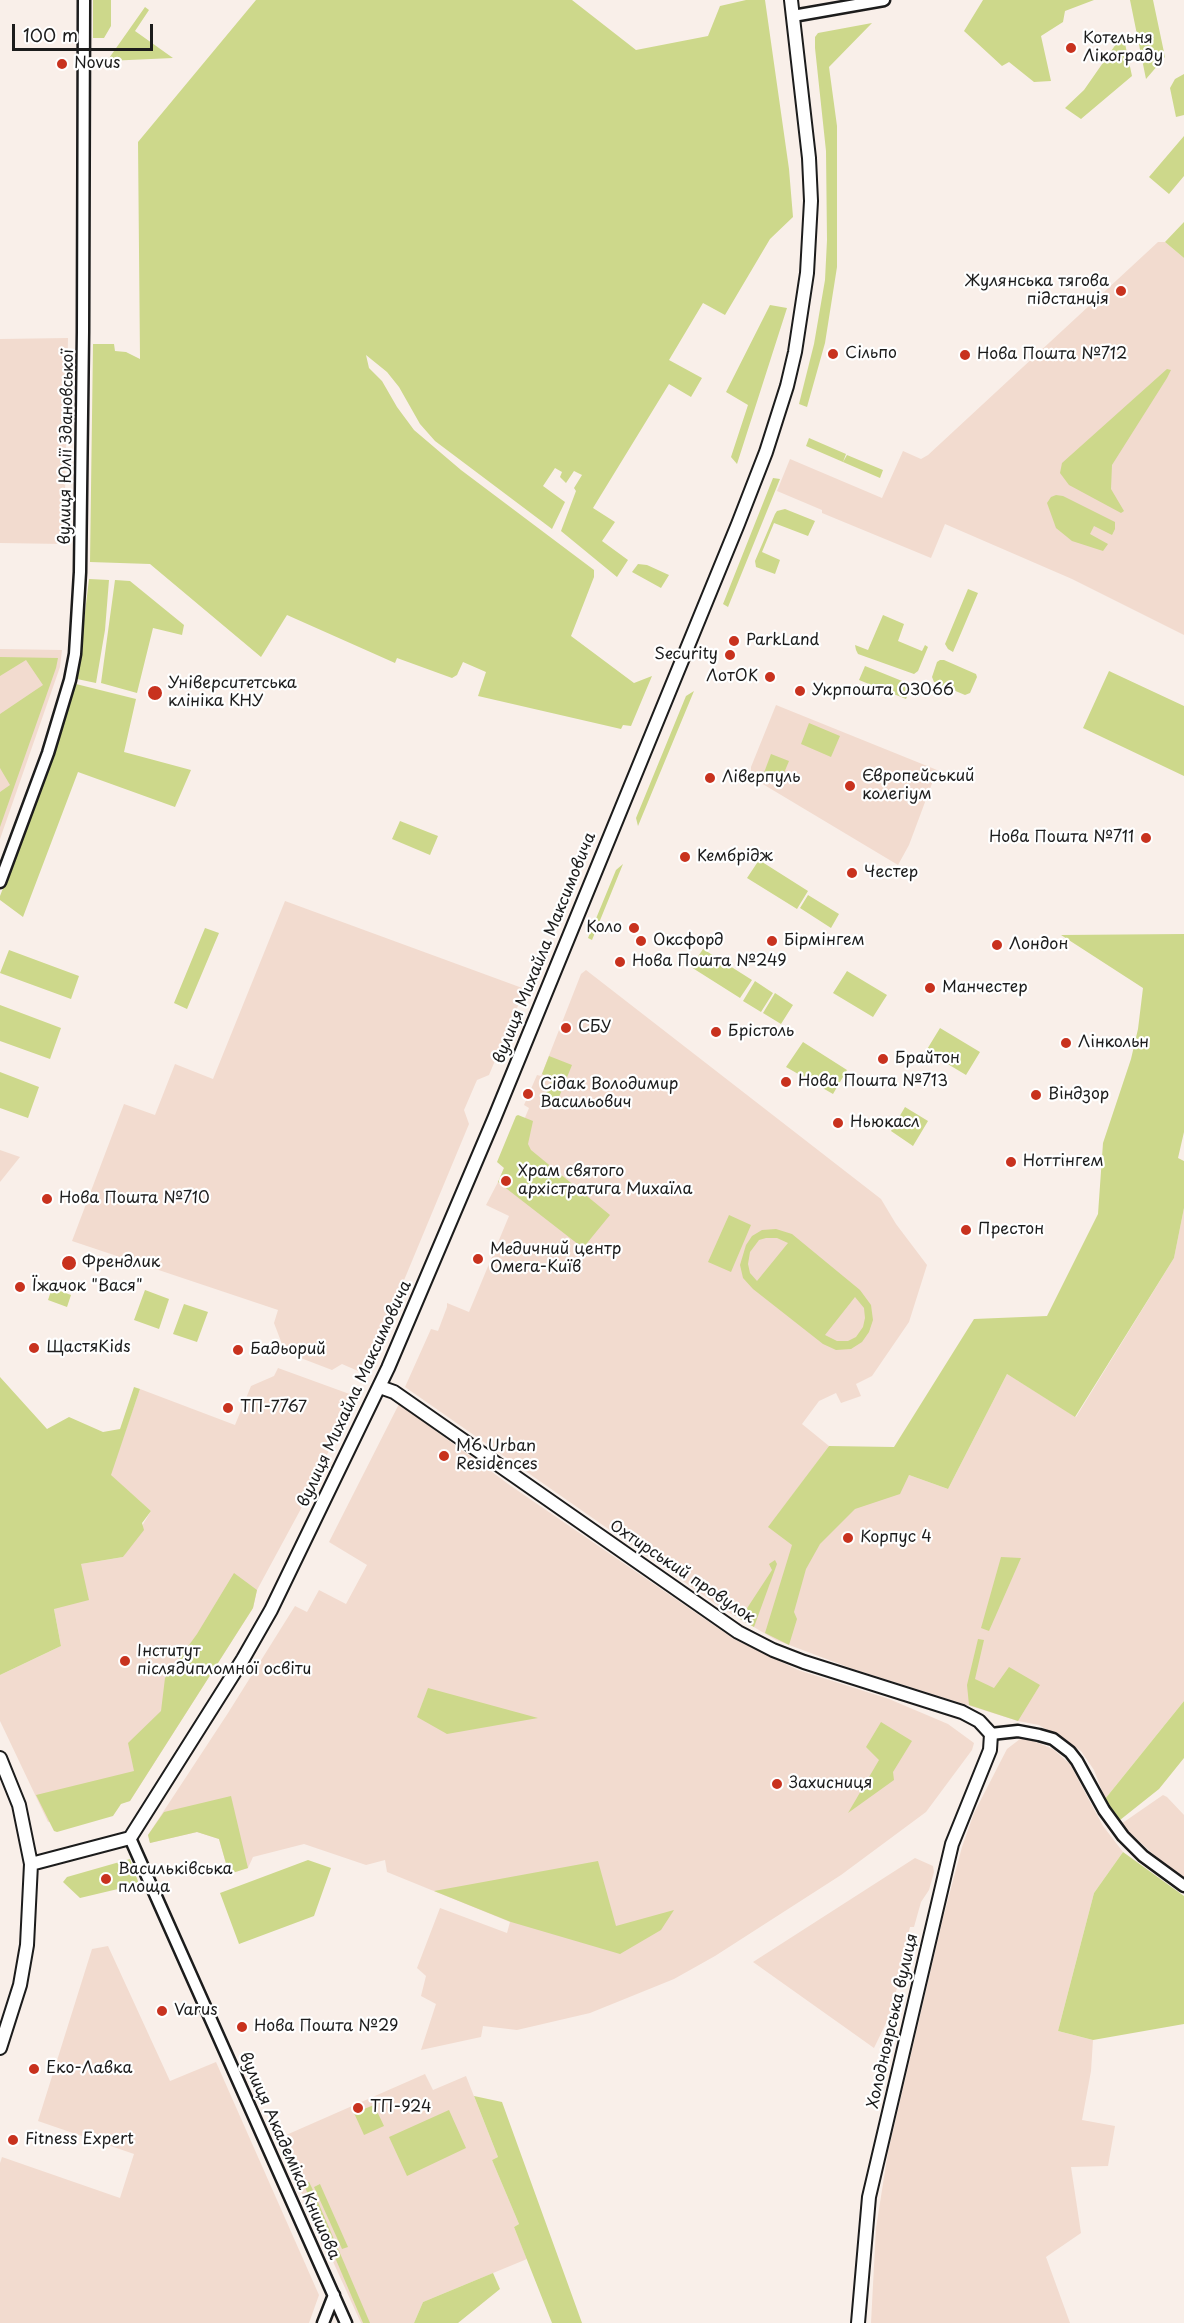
<!DOCTYPE html>
<html>
<head>
<meta charset="utf-8">
<style>
  body { margin:0 }
  #map { position:relative; width:1184px; height:2323px; overflow:hidden; background:#f9efe9; font-family:"Playpen Sans",sans-serif }
  canvas { display:block }
  .scale { position:absolute; left:12px; top:24px; width:141px; height:27px; box-sizing:border-box; border:3px solid #1c1c1c; border-top:0; padding-left:8px; font-size:18px; line-height:21px; white-space:nowrap; color:#1c1c1c; -webkit-text-stroke:4px #fff; paint-order:stroke }
</style>
</head>
<body>
<div id="map">
<canvas width="1184" height="2323"></canvas>
<div class="scale">100 m</div>
</div>
<script>
const ctx = document.querySelector('canvas').getContext('2d');
ctx.lineJoin = 'round';
function fill(path, color) { ctx.fillStyle = color; ctx.fill(path, 'evenodd'); }
const toPath = rows => new Path2D(rows.map(r => 'M' + r).join(''));
function strokePath(path, color, width, dash) { ctx.strokeStyle = color; ctx.lineWidth = width; ctx.lineCap = dash ? 'butt' : 'round'; ctx.setLineDash(dash || []); ctx.stroke(path); }
function write(font, color, halo, rows, align = 'center') {
  ctx.font = font + ' "Playpen Sans",sans-serif'; ctx.lineWidth = 4.5; ctx.setLineDash([]); ctx.textBaseline = 'middle'; ctx.strokeStyle = halo; ctx.fillStyle = color; for (const [text, x, y, turn = 0] of rows) {
    ctx.save(); ctx.translate(x, y); ctx.rotate((+turn || 0) * Math.PI / 180); ctx.textAlign = isNaN(turn) ? turn : align; if (halo) ctx.strokeText(text, 0, 0); ctx.fillText(text, 0, 0); ctx.restore();
  }
}
const built = toPath([
  [1158,242,1165,242,1184,258,1184,635,1072,579,945,524,931,558,822,513,822,510,777,491,790,459,882,498,903,451,921,459,928,455],
  [68,338,64,544,0,543,0,339],
  [0,649,62,650,60,667,0,839],
  [776,705,937,770,909,845,898,865,751,777,751,767],
  [285,901,525,989,489,1075,477,1080,464,1110,469,1124,365,1374,342,1364,332,1370,285,1352,274,1323,278,1310,72,1241,124,1104,155,1115,175,1064,213,1079],
  [586,970,881,1199,896,1224,927,1265,909,1322,872,1376,856,1384,861,1396,841,1403,836,1393,819,1401,802,1424,829,1446,769,1527,909,1475,948,1489,1007,1374,1076,1417,1174,1258,1184,1208,1184,1701,1105,1799,1094,1770,1081,1751,1039,1725,1018,1721,853,1669,776,1640,723,1609,405,1387,431,1329,438,1331,447,1307,447,1303,469,1312,509,1216,486,1205,498,1182,529,1108,524,1105,537,1075,541,1076,581,974],
  [0,1150,20,1157,0,1182],
  [278,1368,355,1396,303,1505,257,1590,253,1608,130,1801,48,1822,0,1721,0,1675,61,1646,54,1609,81,1564,123,1557,151,1511,110,1475,140,1389,235,1425,251,1386,274,1376],
  [399,1404,511,1486,734,1639,798,1670,889,1699,948,1724,974,1743,972,1750,926,1812,841,1875,715,1956,674,1979,590,2013,517,2030,483,2026,481,2037,421,2050,436,2004,421,1996,426,1976,417,1968,440,1908,507,1933,510,1922,387,1872,385,1860,366,1865,304,1844,253,1857,248,1868,229,1874,219,1839,197,1832,150,1843,148,1835,228,1713,295,1606,307,1612,319,1590,346,1604,367,1565,329,1542],
  [1020,1739,1031,1740,1053,1749,1070,1764,1103,1826,1123,1852,1094,1893,1058,2031,1093,2040,1091,2071,1082,2120,1115,2126,1108,2166,1071,2167,1081,2233,1046,2257,1070,2323,871,2323,876,2228,888,2152,943,1918,962,1847,974,1813,1007,1749],
  [1163,1795,1167,1797,1184,1815,1184,1878,1171,1871,1121,1824],
  [915,1858,933,1866,934,1872,929,1890,921,1902,914,1927,910,1927,908,1935,912,1936,888,2019,874,2048,753,1962],
  [108,1946,170,2081,216,2062,319,2295,309,2323,0,2323,0,2163,2,2157,120,2198,134,2154,38,2121,92,1949],
  [425,2074,433,2090,466,2076,498,2157,492,2160,519,2224,514,2227,527,2259,423,2302,414,2323,361,2323,277,2139]
]);
const green = toPath([
  [93,0,111,0,111,26,104,38,93,38],
  [256,0,572,0,636,50,708,36,720,6,746,0,765,0,789,169,793,217,770,239,725,315,703,303,669,360,702,378,691,397,669,384,593,508,615,522,602,541,628,560,617,577,561,531,576,491,574,488,582,475,574,471,566,483,560,477,562,472,555,468,543,486,565,502,552,529,435,441,420,424,399,387,387,372,366,355,369,368,382,381,397,407,414,430,461,470,594,570,594,577,571,636,634,683,652,676,631,726,623,725,621,729,478,696,486,672,463,662,457,675,452,678,397,658,395,663,287,615,261,657,150,564,90,562,93,344,114,344,115,351,126,352,140,359,138,142],
  [983,0,1094,0,1065,11,1063,22,1041,36,1051,81,1034,82,1009,62,1002,66,964,31],
  [1130,0,1153,0,1165,57,1146,79],
  [145,7,149,10,135,31,173,58,107,61],
  [872,23,829,67,837,126,837,267,825,343,807,407,799,404,814,344,825,280,827,240,826,151,815,48,815,37,818,33],
  [1123,34,1132,76,1081,119,1065,108,1084,90],
  [1184,74,1184,115,1176,117,1170,88,1175,79],
  [1184,136,1184,176,1169,194,1149,177],
  [1184,222,1184,258,1165,242],
  [770,305,787,308,737,464,731,457,748,405,726,392],
  [1167,369,1171,370,1167,378,1112,465,1111,489,1124,511,1121,513,1069,485,1060,473,1062,463],
  [809,438,846,454,843,462,806,446],
  [847,455,883,470,880,478,843,462],
  [773,478,780,479,728,607,723,604],
  [1056,495,1063,496,1115,522,1115,529,1112,535,1094,526,1090,534,1108,544,1103,551,1072,541,1056,528,1047,503,1051,497],
  [785,509,815,521,808,536,774,523,762,552,780,560,775,574,756,567,755,561,775,514,777,511],
  [638,564,647,565,669,575,661,588,632,572],
  [89,579,109,580,105,630,96,683,77,679],
  [115,580,130,581,184,625,182,635,153,628,137,693,101,683],
  [968,589,978,593,953,652,948,649,945,644],
  [883,615,904,624,898,641,922,651,925,645,928,647,918,671,914,674,858,654,856,650,855,645,868,650],
  [0,657,58,658,56,668,0,827,0,792,10,785,0,768,0,714,43,685,26,660,0,676],
  [940,660,944,660,976,674,977,677,970,693,965,695,934,682,932,677,937,662],
  [865,666,912,685,906,699,859,680],
  [1109,671,1184,706,1184,776,1083,728],
  [76,684,136,699,124,752,191,770,175,807,78,772,23,917,0,900,0,896,51,762],
  [694,691,638,826,636,818,686,696],
  [809,723,840,736,831,757,801,744],
  [771,754,789,761,779,785,762,778],
  [400,821,438,836,430,855,392,839],
  [759,860,808,891,797,909,747,878],
  [623,864,592,940,588,938,616,870],
  [808,895,839,914,831,928,800,908],
  [205,928,219,933,187,1009,174,1003],
  [1184,934,1184,1132,1178,1158,1184,1161,1184,1208,1174,1258,1075,1417,1007,1374,948,1489,909,1475,900,1494,855,1509,820,1544,806,1569,794,1612,797,1619,789,1645,765,1633,792,1545,768,1527,829,1446,894,1447,974,1319,1047,1316,1098,1214,1103,1143,1131,1059,1138,1029,1143,988,1061,935],
  [703,949,752,980,740,998,691,967],
  [9,950,79,976,71,999,0,973],
  [847,971,887,995,873,1017,833,993],
  [755,981,773,993,761,1012,743,1001],
  [775,993,793,1005,781,1024,763,1013],
  [0,1005,61,1028,50,1059,0,1041],
  [940,1028,980,1052,966,1075,926,1051],
  [803,1042,847,1070,833,1094,786,1067],
  [549,1056,572,1065,555,1107,543,1102,552,1079,542,1074],
  [0,1072,39,1087,28,1118,0,1108],
  [905,1107,928,1121,913,1146,891,1131],
  [518,1115,533,1121,528,1144,531,1150,610,1215,583,1248,498,1182,504,1168,497,1162,516,1116],
  [729,1215,751,1225,731,1272,708,1262],
  [776,1229,792,1234,860,1290,871,1305,873,1320,869,1332,862,1342,851,1349,836,1350,823,1344,753,1289,743,1278,740,1265,746,1245,752,1236,762,1230],
  [766,1238,777,1238,788,1243,757,1281,750,1273,748,1264,750,1252,759,1240],
  [855,1297,864,1308,865,1318,863,1327,856,1337,848,1341,837,1341,825,1335],
  [52,1288,71,1295,67,1307,48,1300],
  [145,1290,169,1299,159,1329,134,1320],
  [184,1304,208,1312,197,1342,173,1334],
  [0,1377,47,1429,69,1417,103,1432,120,1429,134,1387,140,1389,111,1475,151,1511,142,1523,144,1530,123,1557,81,1564,89,1600,54,1609,61,1646,0,1675],
  [1001,1557,1021,1558,989,1631,981,1628],
  [775,1560,777,1564,754,1627,740,1619,772,1570,769,1564],
  [234,1573,257,1590,253,1608,130,1801,121,1804,113,1816,57,1832,54,1831,36,1795,134,1771,128,1743,161,1711,165,1678,197,1634],
  [978,1639,984,1640,975,1679,994,1688,1009,1667,1040,1685,1018,1721,969,1705,967,1685],
  [428,1688,538,1718,447,1734,417,1717],
  [1184,1701,1184,1758,1159,1789,1120,1820,1105,1799],
  [881,1722,912,1741,893,1772,894,1780,848,1813,879,1760,866,1747],
  [231,1796,248,1868,229,1874,219,1839,197,1832,150,1843,148,1835,164,1812],
  [1123,1852,1184,1896,1184,2024,1093,2040,1058,2031,1094,1893],
  [130,1859,139,1884,80,1898,63,1882,67,1877],
  [308,1860,331,1868,314,1916,239,1944,220,1893],
  [598,1861,616,1926,674,1910,661,1930,620,1954,511,1922,434,1891],
  [474,2096,502,2102,582,2323,552,2323,514,2227,519,2224,492,2160,498,2157],
  [374,2105,384,2126,364,2135,354,2113],
  [449,2110,466,2148,407,2176,389,2137],
  [309,2182,312,2188,370,2323,363,2323,304,2185],
  [320,2184,348,2247,342,2249,314,2187],
  [493,2273,500,2289,458,2323,414,2323,423,2302]
]);
const tertiary = toPath([
  [793,16,884,0],
  [0,882,48,753,70,680,75,654,80,572,83,332,84,0],
  [991,1734,1018,1731,1039,1735,1053,1739,1070,1752,1077,1761,1104,1810,1123,1836,1143,1856,1184,1886],
  [130,1838,346,2323],
  [323,2323,334,2295]
]);
const secondary = toPath([
  [380,1387,394,1392,738,1632,773,1650,804,1662,962,1712,979,1721,991,1734,990,1750,952,1844,869,2197,858,2323],
  [0,1758,19,1805,31,1864,27,1945,20,1985,0,2048],
  [31,1864,130,1838,243,1659,271,1610,388,1368,494,1119,738,524,766,452,787,386,795,352,807,273,811,201,809,158,791,0]
]);
const markers = [
  [1071,48,6,"#c8321e"],
  [62,64,6,"#c8321e"],
  [1121,291,6,"#c8321e"],
  [833,354,6,"#c8321e"],
  [965,355,6,"#c8321e"],
  [734,641,6,"#c8321e"],
  [730,655,6,"#c8321e"],
  [770,677,6,"#c8321e"],
  [800,691,6,"#c8321e"],
  [155,693,8,"#c8321e"],
  [710,778,6,"#c8321e"],
  [850,786,6,"#c8321e"],
  [1146,838,6,"#c8321e"],
  [685,857,6,"#c8321e"],
  [852,873,6,"#c8321e"],
  [634,928,6,"#c8321e"],
  [641,941,6,"#c8321e"],
  [772,941,6,"#c8321e"],
  [997,945,6,"#c8321e"],
  [620,962,6,"#c8321e"],
  [930,988,6,"#c8321e"],
  [566,1028,6,"#c8321e"],
  [716,1032,6,"#c8321e"],
  [1066,1043,6,"#c8321e"],
  [883,1059,6,"#c8321e"],
  [786,1082,6,"#c8321e"],
  [528,1094,6,"#c8321e"],
  [1036,1095,6,"#c8321e"],
  [838,1123,6,"#c8321e"],
  [1011,1162,6,"#c8321e"],
  [506,1181,6,"#c8321e"],
  [47,1199,6,"#c8321e"],
  [966,1230,6,"#c8321e"],
  [478,1259,6,"#c8321e"],
  [69,1263,8,"#c8321e"],
  [20,1287,6,"#c8321e"],
  [34,1348,6,"#c8321e"],
  [238,1350,6,"#c8321e"],
  [228,1408,6,"#c8321e"],
  [444,1456,6,"#c8321e"],
  [848,1538,6,"#c8321e"],
  [125,1661,6,"#c8321e"],
  [777,1784,6,"#c8321e"],
  [106,1879,6,"#c8321e"],
  [162,2011,6,"#c8321e"],
  [242,2027,6,"#c8321e"],
  [34,2069,6,"#c8321e"],
  [358,2108,6,"#c8321e"],
  [13,2140,6,"#c8321e"]
];
const poiNames = [
  ["Котельня",1083,39],
  ["Лікограду",1083,57],
  ["Novus",74,64],
  ["Жулянська тягова",1109,282,"right"],
  ["підстанція",1109,300,"right"],
  ["Сільпо",845,354],
  ["Нова Пошта №712",977,355],
  ["ParkLand",746,641],
  ["Security",718,655,"right"],
  ["ЛотОК",758,677,"right"],
  ["Університетська",168,684],
  ["клініка КНУ",168,702],
  ["Укрпошта 03066",812,691],
  ["Європейський",862,777],
  ["колегіум",862,795],
  ["Ліверпуль",722,778],
  ["Нова Пошта №711",1134,838,"right"],
  ["Кембрідж",697,857],
  ["Честер",864,873],
  ["Коло",622,928,"right"],
  ["Оксфорд",653,941],
  ["Бірмінгем",784,941],
  ["Лондон",1009,945],
  ["Нова Пошта №249",632,962],
  ["Манчестер",942,988],
  ["СБУ",578,1028],
  ["Брістоль",728,1032],
  ["Лінкольн",1078,1043],
  ["Брайтон",895,1059],
  ["Нова Пошта №713",798,1082],
  ["Сідак Володимир",540,1085],
  ["Васильович",540,1103],
  ["Віндзор",1048,1095],
  ["Ньюкасл",850,1123],
  ["Ноттінгем",1023,1162],
  ["Храм святого",518,1172],
  ["архістратига Михаїла",518,1190],
  ["Нова Пошта №710",59,1199],
  ["Престон",978,1230],
  ["Медичний центр",490,1250],
  ["Омега-Київ",490,1268],
  ["Френдлик",82,1263],
  ["Їжачок \"Вася\"",32,1287],
  ["ЩастяKids",46,1348],
  ["Бадьорий",250,1350],
  ["ТП-7767",240,1408],
  ["M6 Urban",456,1447],
  ["Residences",456,1465],
  ["Корпус 4",860,1538],
  ["Інститут",137,1652],
  ["післядипломної освіти",137,1670],
  ["Захисниця",789,1784],
  ["Васильківська",118,1870],
  ["площа",118,1888],
  ["Varus",174,2011],
  ["Нова Пошта №29",254,2027],
  ["Еко-Лавка",46,2069],
  ["ТП-924",370,2108],
  ["Fitness Expert",25,2140]
];
const streetNames = [
  ["вулиця Юлії Здановської",67,447,-89],
  ["вулиця Михайла Максимовича",545,948,-68],
  ["вулиця Михайла Максимовича",355,1394,-65],
  ["Охтирський провулок",682,1572,34],
  ["Холодноярська вулиця",893,2021,-77],
  ["вулиця Академіка Книшова",289,2156,66]
];
fill(built, '#f2dbcf');
fill(green, '#cdd88b');
strokePath(tertiary, '#1c1c1c', 15);
strokePath(secondary, '#1c1c1c', 16);
strokePath(tertiary, '#fff', 10);
strokePath(secondary, '#fff', 12);
for (const [x, y, r, color] of markers) { const dot = new Path2D(); dot.arc(x, y, r, 0, 2 * Math.PI); ctx.fillStyle = color; ctx.fill(dot); strokePath(dot, '#fff', 2); }
write('16px', '#1c1c1c', '#fff', poiNames, 'left');
write('16px', '#1c1c1c', '#fff', streetNames);
</script>
</body>
</html>
